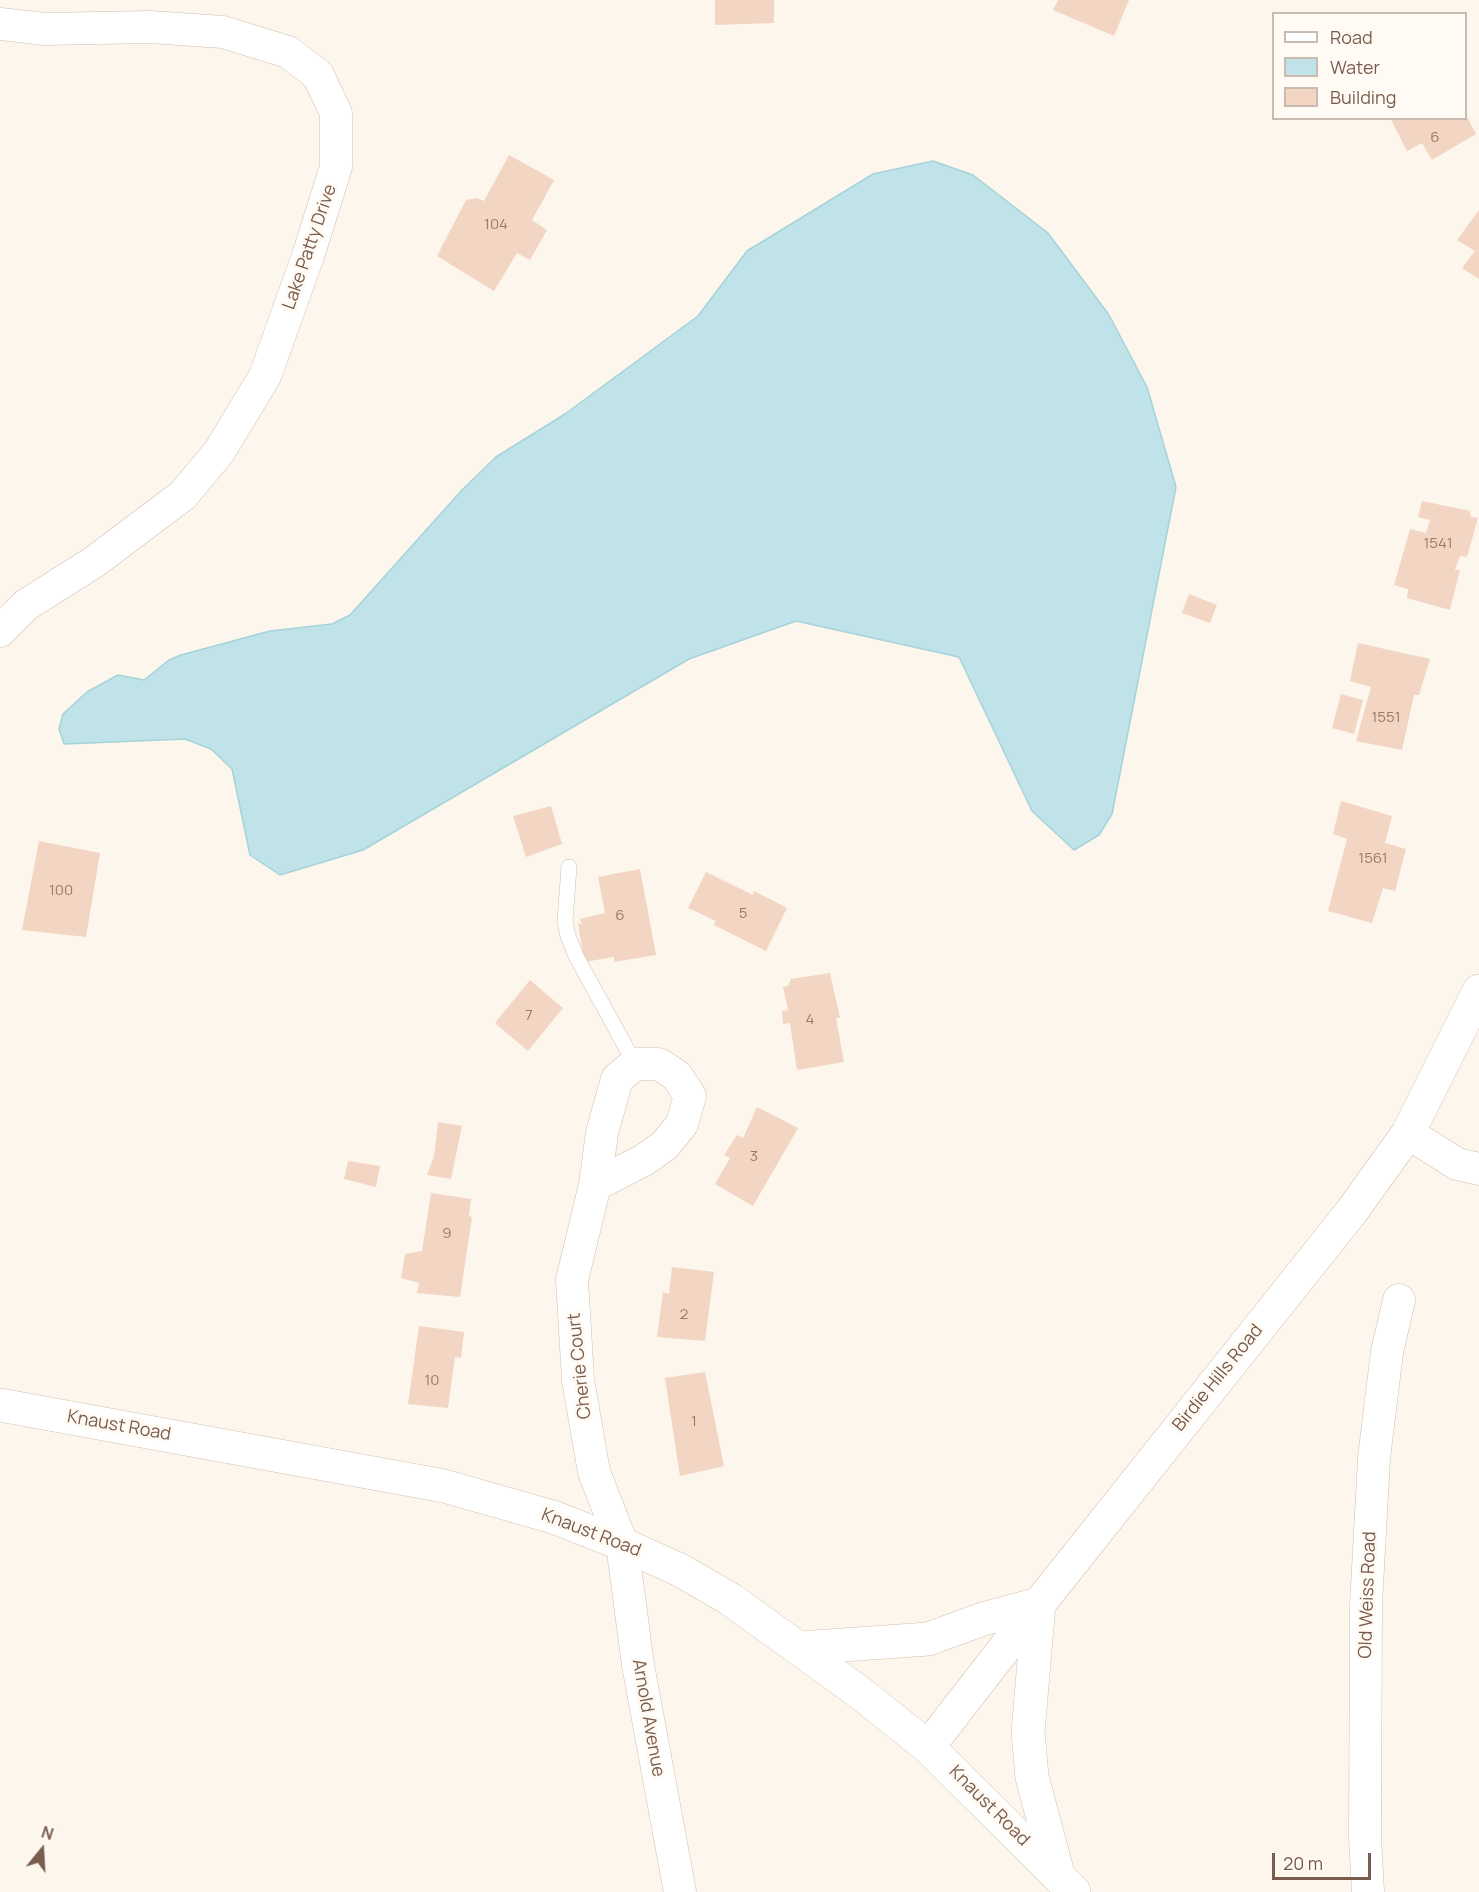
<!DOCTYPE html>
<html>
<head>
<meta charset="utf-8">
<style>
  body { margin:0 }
  #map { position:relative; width:1479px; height:1892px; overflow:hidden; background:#fdf6ec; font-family:Manrope,sans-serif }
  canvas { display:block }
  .legend { position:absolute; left:1272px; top:12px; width:195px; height:108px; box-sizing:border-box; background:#fffaf3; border:2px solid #cabbb1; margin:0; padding:8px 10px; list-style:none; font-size:18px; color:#7a5c4d }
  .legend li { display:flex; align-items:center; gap:12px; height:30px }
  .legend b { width:30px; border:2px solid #cabbb1 }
  .north { position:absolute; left:12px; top:1820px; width:60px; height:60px; -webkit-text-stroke:4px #fffaf3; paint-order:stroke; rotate:18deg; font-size:16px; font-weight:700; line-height:24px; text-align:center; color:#7a5c4d }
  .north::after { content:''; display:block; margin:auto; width:21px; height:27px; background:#7a5c4d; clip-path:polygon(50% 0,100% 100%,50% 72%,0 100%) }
  .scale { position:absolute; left:1272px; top:1853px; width:99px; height:27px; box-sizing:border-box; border:3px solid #7a5c4d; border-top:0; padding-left:8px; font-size:18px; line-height:21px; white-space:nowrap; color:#7a5c4d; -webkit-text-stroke:4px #fffaf3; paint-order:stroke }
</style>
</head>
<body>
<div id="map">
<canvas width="1479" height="1892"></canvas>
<ul class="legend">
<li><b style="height:8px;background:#fff"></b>Road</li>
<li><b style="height:16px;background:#bfe3e8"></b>Water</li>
<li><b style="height:16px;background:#f3d5c3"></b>Building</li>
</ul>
<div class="north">N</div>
<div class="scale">20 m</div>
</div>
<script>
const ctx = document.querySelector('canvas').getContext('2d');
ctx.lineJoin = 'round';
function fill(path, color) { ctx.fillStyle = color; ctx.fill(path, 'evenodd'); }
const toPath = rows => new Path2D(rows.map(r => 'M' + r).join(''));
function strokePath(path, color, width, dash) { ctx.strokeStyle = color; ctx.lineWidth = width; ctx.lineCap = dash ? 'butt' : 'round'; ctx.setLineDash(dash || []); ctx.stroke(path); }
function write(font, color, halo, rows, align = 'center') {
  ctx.font = font + ' Manrope,sans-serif'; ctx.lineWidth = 6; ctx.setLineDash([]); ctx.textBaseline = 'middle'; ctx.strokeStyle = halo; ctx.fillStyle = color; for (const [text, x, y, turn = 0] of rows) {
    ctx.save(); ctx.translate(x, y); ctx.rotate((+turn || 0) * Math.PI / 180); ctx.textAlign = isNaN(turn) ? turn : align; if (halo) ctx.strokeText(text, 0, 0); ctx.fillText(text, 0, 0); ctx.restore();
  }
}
const water = toPath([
  [933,161,973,175,1048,233,1109,315,1147,387,1176,487,1112,814,1099,835,1074,850,1032,811,959,657,796,621,689,659,363,850,280,875,250,855,232,769,211,749,185,739,64,744,59,729,63,714,87,692,118,675,144,680,169,660,181,655,270,631,332,624,350,615,462,490,496,457,565,414,698,316,747,251,873,174,933,161]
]);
const building = toPath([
  [715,0,774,0,774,23,715,25],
  [1058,0,1129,0,1114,36,1053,10],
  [1466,115,1476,134,1432,160,1422,143,1407,151,1390,118,1466,118],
  [509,155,554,180,532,220,547,230,530,260,517,253,494,291,437,256,466,200,477,198,484,201],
  [1479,210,1479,279,1462,268,1475,251,1457,240],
  [1422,501,1470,511,1471,517,1478,518,1467,557,1460,556,1455,570,1460,570,1450,610,1407,598,1408,589,1394,585,1410,529,1426,533,1430,520,1418,517],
  [1189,594,1217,605,1210,623,1182,613],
  [1358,643,1430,659,1419,695,1414,695,1402,750,1356,741,1371,687,1350,681],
  [1341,694,1363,700,1354,734,1332,728],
  [1341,801,1392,816,1385,843,1406,849,1395,891,1383,888,1372,923,1328,911,1347,839,1333,834],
  [551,806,562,844,526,857,513,816],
  [39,841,100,853,86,937,22,930],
  [640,869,656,955,614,962,614,957,584,962,578,923,582,924,580,919,605,913,598,877],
  [706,872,753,895,754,891,787,908,766,951,714,925,716,921,688,908],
  [830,973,840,1018,836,1018,844,1062,797,1070,790,1023,783,1024,782,1011,788,1010,783,987,788,986,791,979],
  [530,980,563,1008,528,1051,495,1023],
  [757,1107,798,1128,753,1206,715,1184,730,1158,724,1155,737,1135,743,1138],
  [438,1122,462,1126,451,1179,427,1175,434,1156],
  [348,1161,380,1166,376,1187,344,1179],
  [431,1193,471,1199,469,1216,472,1217,460,1297,417,1293,419,1283,401,1278,405,1254,422,1251],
  [672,1267,714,1272,705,1341,657,1337,663,1292,669,1294],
  [419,1326,464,1332,461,1358,455,1357,448,1408,408,1404],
  [705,1372,724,1466,680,1476,665,1378]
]);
const lane = toPath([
  [569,867,565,921,568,936,576,956,635,1064]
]);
const street = toPath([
  [0,24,45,29,150,27,223,32,288,52,318,75,336,113,336,167,308,256,265,376,219,452,183,495,94,562,26,605,0,631],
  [1408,1133,1457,1164,1479,1169],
  [595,1185,644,1160,665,1145,682,1124,690,1096,677,1076,659,1064,635,1064,617,1079,602,1133,595,1185,572,1280,578,1380,594,1472,622,1544,638,1665,680,1892],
  [1368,1892,1365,1836,1366,1605,1374,1458,1387,1352,1399,1300]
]);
const secondary = toPath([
  [0,1405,444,1486,553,1517,622,1544,680,1570,730,1599,859,1692,928,1747,1074,1892],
  [1039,1604,1028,1732,1032,1777,1058,1874],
  [800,1648,928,1639,983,1619,1039,1604],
  [928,1747,1039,1604,1352,1211,1408,1133,1479,991]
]);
const numberNames = [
  ["6",1435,138],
  ["104",496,225],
  ["1541",1438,544],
  ["1551",1386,718],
  ["1561",1373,859],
  ["100",61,891],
  ["5",743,914],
  ["6",620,916],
  ["7",529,1016],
  ["4",810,1020],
  ["3",754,1157],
  ["9",447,1234],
  ["2",684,1315],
  ["10",432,1381],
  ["1",694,1422]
];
const streetNames = [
  ["Lake Patty Drive",310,247,-71],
  ["Cherie Court",580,1366,-96],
  ["Birdie Hills Road",1218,1378,-51],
  ["Knaust Road",119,1426,10],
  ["Knaust Road",591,1533,21],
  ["Old Weiss Road",1368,1595,-88],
  ["Arnold Avenue",648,1718,80],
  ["Knaust Road",989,1806,45]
];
fill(water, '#bfe3e8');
strokePath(water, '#a5d3da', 1.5);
fill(building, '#f3d5c3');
strokePath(lane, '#d1beb0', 16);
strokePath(street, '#d1beb0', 33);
strokePath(secondary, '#d6c0b0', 34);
strokePath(lane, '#fff', 15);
strokePath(street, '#fff', 32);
strokePath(secondary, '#fff', 33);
write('15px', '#987a6a', null, numberNames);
write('18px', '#7a5c4d', '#fffaf3', streetNames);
</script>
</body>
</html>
